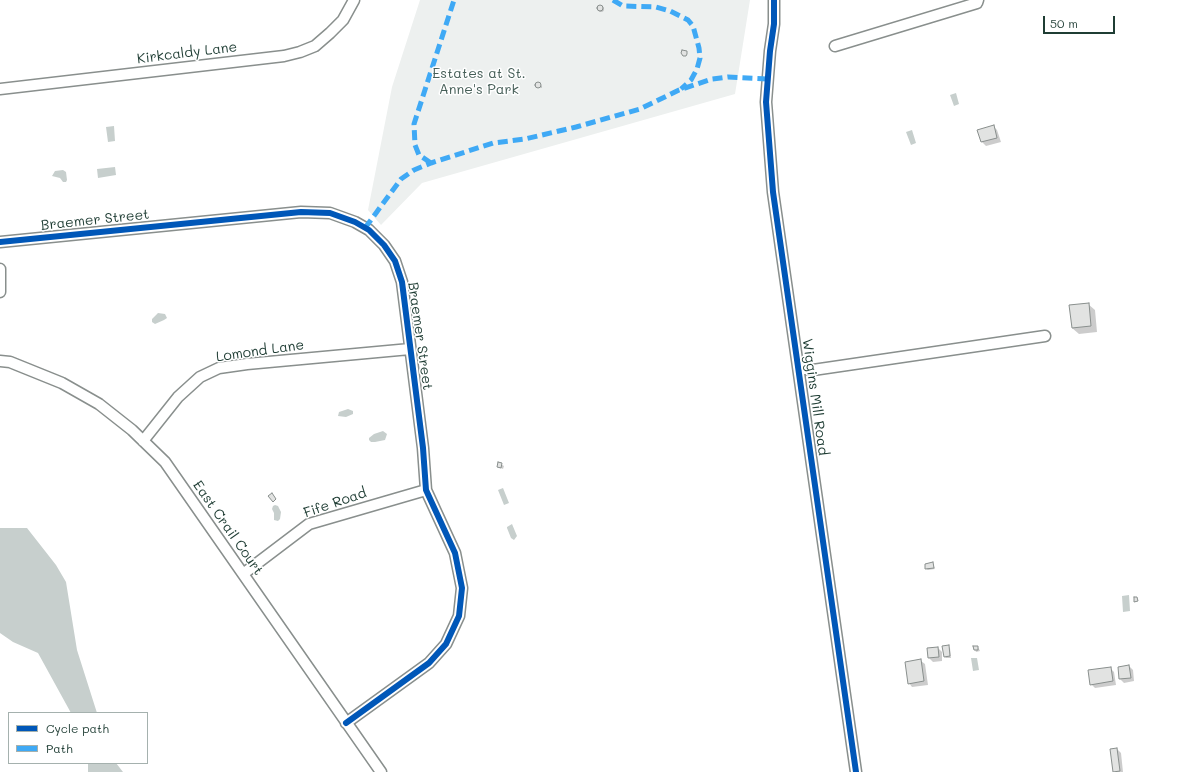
<!DOCTYPE html>
<html>
<head>
<meta charset="utf-8">
<style>
  body { margin:0 }
  #map { position:relative; width:1181px; height:772px; overflow:hidden; background:#fff; font-family:Mali,sans-serif }
  canvas { display:block }
  .legend { position:absolute; left:8px; top:712px; width:140px; height:52px; box-sizing:border-box; background:#fff; border:1px solid #a5b1ae; margin:0; padding:5px 7px; list-style:none; font-size:12px; color:#1f3d34 }
  .legend li { display:flex; align-items:center; gap:8px; height:20px }
  .legend b { width:20px; border:1px solid #a5b1ae }
  .scale { position:absolute; left:1043px; top:16px; width:72px; height:18px; box-sizing:border-box; border:2px solid #1f3d34; border-top:0; padding-left:5px; font-size:12px; line-height:14px; white-space:nowrap; color:#1f3d34; -webkit-text-stroke:3px #fff; paint-order:stroke }
</style>
</head>
<body>
<div id="map">
<canvas width="1181" height="772"></canvas>
<ul class="legend">
<li><b style="height:5px;background:#0057b8"></b>Cycle path</li>
<li><b style="height:5px;background:#3fa9f5"></b>Path</li>
</ul>
<div class="scale">50 m</div>
</div>
<script>
const ctx = document.querySelector('canvas').getContext('2d');
ctx.lineJoin = 'round';
function fill(path, color) { ctx.fillStyle = color; ctx.fill(path, 'evenodd'); }
const toPath = rows => new Path2D(rows.map(r => 'M' + r).join(''));
function strokePath(path, color, width, dash) { ctx.strokeStyle = color; ctx.lineWidth = width; ctx.lineCap = dash ? 'butt' : 'round'; ctx.setLineDash(dash || []); ctx.stroke(path); }
function write(font, color, halo, rows, align = 'center') {
  ctx.font = font + ' Mali,sans-serif'; ctx.lineWidth = 3; ctx.setLineDash([]); ctx.textBaseline = 'middle'; ctx.strokeStyle = halo; ctx.fillStyle = color; for (const [text, x, y, turn = 0] of rows) {
    ctx.save(); ctx.translate(x, y); ctx.rotate((+turn || 0) * Math.PI / 180); ctx.textAlign = isNaN(turn) ? turn : align; if (halo) ctx.strokeText(text, 0, 0); ctx.fillText(text, 0, 0); ctx.restore();
  }
}
const built = toPath([
  [420,0,750,0,735,94,422,183,381,225,368,210,392,87]
]);
const water = toPath([
  [956,93,959,104,954,106,950,95],
  [114,126,115,141,108,142,106,127],
  [912,130,916,143,911,145,906,132],
  [115,167,116,175,98,178,97,169],
  [63,170,66,172,67,180,66,182,63,182,60,178,52,176,55,171],
  [158,313,165,314,167,318,164,320,155,324,152,322,152,319],
  [348,409,353,411,353,414,346,417,338,416,339,412],
  [383,431,387,434,385,440,375,442,371,442,369,440,369,438,374,434],
  [503,488,509,503,504,505,498,490],
  [275,505,278,506,281,512,280,519,278,521,274,520,274,513,272,509,273,506],
  [512,524,517,536,514,540,511,538,507,528,507,527],
  [0,528,27,528,56,565,66,582,77,650,97,713,71,713,38,653,13,642,0,633],
  [1129,595,1130,611,1123,612,1122,596],
  [971,658,977,658,979,670,973,671],
  [88,763,116,763,123,772,88,772]
]);
const shadow = toPath([
  '598 9a3 3 0 1 1 6 0a3 3 0 1 1-6 0Z',
  [537,83,542,86,542,88,537,86],
  [993,126,997,130,1001,142,986,146,982,142],
  [1088,304,1095,310,1097,332,1079,334,1072,328],
  [499,463,504,466,503,469,498,467],
  [933,564,935,569,928,570,926,569],
  [948,646,950,648,951,658,946,658,945,657],
  [974,647,978,647,980,651,976,652],
  [938,648,942,652,942,661,933,662,929,658,928,649],
  [921,661,925,664,928,685,912,687,909,683],
  [1129,666,1133,670,1134,681,1124,683,1120,679],
  [1110,668,1114,672,1116,685,1095,688,1091,684],
  [1117,749,1121,753,1123,772,1114,772]
]);
const building = toPath([
  '597 8a3 3 0 1 1 6 0a3 3 0 1 1-6 0Z',
  [682,50,687,51,687,54,686,56,683,56,681,53,682,50],
  '535 85a3 3 0 1 1 6 0a3 3 0 1 1-6 0Z',
  [994,125,997,138,981,142,977,130,994,125],
  [1089,303,1091,326,1072,328,1069,305,1089,303],
  [498,462,502,463,501,468,497,467,498,462],
  [272,493,276,499,273,502,268,496,272,493],
  [933,562,934,568,925,569,925,564,933,562],
  [1134,597,1137,597,1138,601,1134,602,1134,597],
  [949,645,950,656,944,657,942,646,949,645],
  [973,646,978,646,978,650,974,650,973,646],
  [938,647,939,657,928,658,927,648,938,647],
  [921,659,924,681,908,684,905,662,921,659],
  [1129,665,1131,678,1119,679,1118,667,1129,665],
  [1111,667,1113,681,1090,685,1088,670,1111,667],
  [1117,748,1120,771,1113,772,1110,749,1117,748]
]);
const minor = toPath([
  [774,0,774,24,770,51,766,102,773,192,856,772],
  [835,46,977,3,978,0],
  [0,89,284,56,300,52,315,46,330,33,343,20,354,0],
  [0,242,301,212,330,213,355,222,369,230,384,245,395,261,402,282,423,448,426,490,455,553,462,588,459,616,446,644,429,663,346,723],
  [0,269,0,292],
  [0,361,10,362,62,383,99,404,132,430,165,462,381,772],
  [799,368,813,370,1045,336],
  [143,441,178,397,200,377,219,368,247,364,410,349],
  [243,574,309,524,426,490]
]);
const quiet = toPath([
  [613,0,623,6,656,7,670,11,688,20,693,26,699,48,700,58,697,69,691,80,681,89],
  [431,163,419,155,415,145,414,124,454,0],
  [365,228,401,179,414,170,431,163,493,143,525,139,576,127,640,109,679,90,712,79,728,77,768,79]
]);
const cycleway = toPath([
  [774,0,774,24,770,51,766,102,773,192,856,772],
  [0,242,301,212,330,213,355,222,369,230,384,245,395,261,402,282,423,448,426,490,455,553,462,588,459,616,446,644,429,663,346,723]
]);
const streetNames = [
  ["Kirkcaldy Lane",187,53,-7],
  ["Braemer Street",95,220,-6],
  ["Braemer Street",420,336,82],
  ["Lomond Lane",260,351,-8],
  ["Wiggins Mill Road",815,397,82],
  ["Fife Road",335,503,-19],
  ["East Crail Court",228,528,55]
];
const parkNames = [
  ["Estates at St.",479,74],
  ["Anne's Park",479,90]
];
fill(built, '#edf0ef');
fill(water, '#c7cfcd');
fill(shadow, '#0003');
fill(building, '#e2e3e2');
strokePath(building, '#898f8d', 1);
strokePath(minor, '#898f8d', 13);
strokePath(minor, '#fff', 10);
strokePath(quiet, '#3fa9f5', 5, [10, 5]);
strokePath(cycleway, '#0057b8', 6);
write('14px', '#1f3d34', '#fff', streetNames);
write('14px', '#455e57', '#fff', parkNames);
</script>
</body>
</html>
